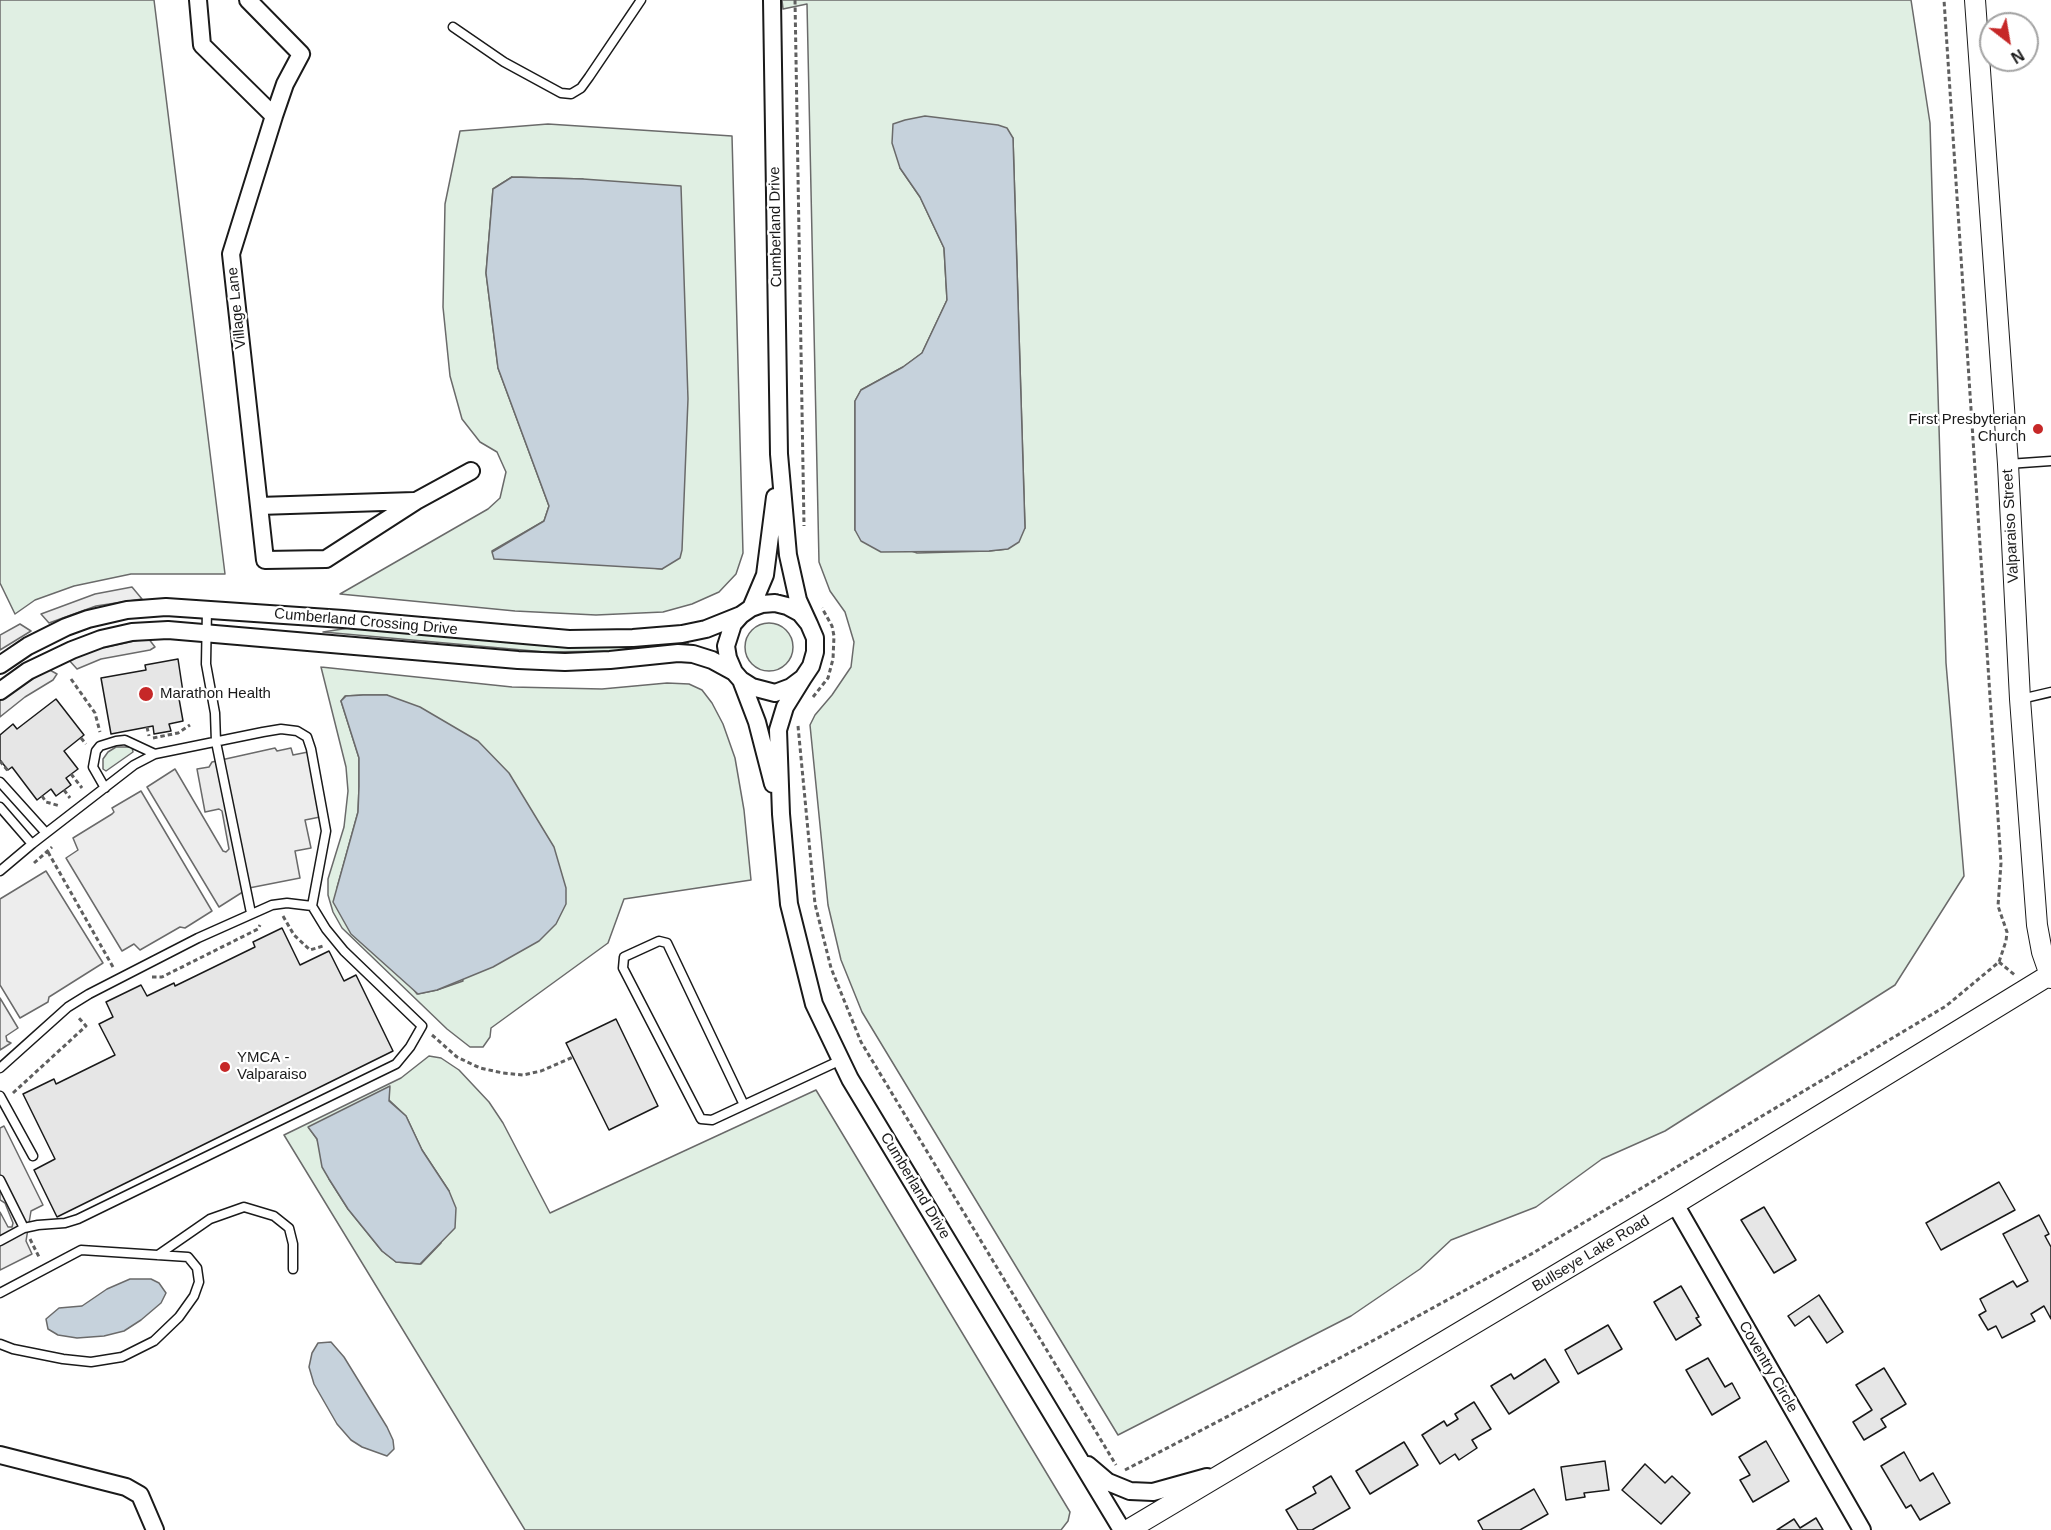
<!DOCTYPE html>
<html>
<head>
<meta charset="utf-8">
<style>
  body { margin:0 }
  #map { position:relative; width:2051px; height:1530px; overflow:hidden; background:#fff; font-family:Arial,sans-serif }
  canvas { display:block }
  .north { position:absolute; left:1979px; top:12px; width:60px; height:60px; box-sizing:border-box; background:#fff; border:2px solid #a3a3a3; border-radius:50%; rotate:149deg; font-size:16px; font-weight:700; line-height:24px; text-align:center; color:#1a1a1a }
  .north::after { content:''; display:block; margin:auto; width:21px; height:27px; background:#c62828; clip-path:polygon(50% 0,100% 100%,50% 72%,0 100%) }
</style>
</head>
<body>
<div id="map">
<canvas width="2051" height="1530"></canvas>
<div class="north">N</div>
</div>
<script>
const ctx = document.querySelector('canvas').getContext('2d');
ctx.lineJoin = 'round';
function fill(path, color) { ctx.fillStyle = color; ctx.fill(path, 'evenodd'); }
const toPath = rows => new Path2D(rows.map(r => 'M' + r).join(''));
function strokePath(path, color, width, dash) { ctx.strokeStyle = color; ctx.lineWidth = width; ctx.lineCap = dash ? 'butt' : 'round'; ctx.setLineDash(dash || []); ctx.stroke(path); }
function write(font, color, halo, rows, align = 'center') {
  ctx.font = font + ' Arial,sans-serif'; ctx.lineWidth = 4.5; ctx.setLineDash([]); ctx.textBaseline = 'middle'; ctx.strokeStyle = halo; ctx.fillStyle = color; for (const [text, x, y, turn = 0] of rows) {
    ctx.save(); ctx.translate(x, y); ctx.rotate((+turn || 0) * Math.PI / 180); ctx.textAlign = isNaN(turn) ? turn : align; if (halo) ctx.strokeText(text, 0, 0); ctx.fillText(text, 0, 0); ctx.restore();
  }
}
const green = toPath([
  [0,0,154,0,225,574,131,574,74,586,35,600,15,614,0,583,0,0],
  [782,0,1911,0,1930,123,1946,663,1964,876,1895,985,1665,1131,1602,1159,1536,1207,1451,1240,1420,1269,1351,1316,1118,1435,862,1012,841,960,828,905,810,725,815,715,832,695,851,667,854,642,845,612,830,591,819,562,807,4,783,9,782,0],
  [1013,138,1025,528,1007,549,989,551,917,553,855,530,855,401,861,390,903,367,922,353,947,300,944,248,920,197,900,168,1013,138],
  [548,124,732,136,743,553,736,574,719,592,692,604,663,612,596,615,515,611,340,594,488,509,500,498,506,472,497,452,480,442,462,419,450,376,443,307,445,204,460,131,548,124],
  [512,177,583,179,662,569,492,551,544,521,549,506,498,368,486,273,493,189,512,177],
  '745 647a24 24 0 1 1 48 0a24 24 0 1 1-48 0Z',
  [349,628,580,647,656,645,688,641,688,644,615,651,545,652,323,632,349,628],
  [321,667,512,687,602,689,667,683,689,684,702,690,712,703,723,724,735,758,744,810,751,880,624,899,608,943,491,1028,490,1037,483,1047,470,1047,447,1029,342,928,333,912,328,895,328,879,344,827,348,791,346,767,321,667],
  [363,695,387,695,463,981,437,990,417,994,337,888,358,812,359,787,359,758,341,701,345,696,363,695],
  [116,747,132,747,133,752,106,771,103,769,103,759,108,752,116,747],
  [429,1056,441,1058,459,1070,489,1102,503,1123,550,1213,816,1090,1070,1512,1068,1521,1061,1530,525,1530,284,1135,401,1078,429,1056],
  [389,1100,406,1116,422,1150,449,1191,441,1243,421,1264,396,1262,382,1251,348,1209,329,1179,317,1139,309,1128,389,1100]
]);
const parking = toPath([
  [132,587,142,599,96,606,49,623,41,614,95,594,132,587],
  [20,624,31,631,0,650,0,635,20,624],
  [148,638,155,647,150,650,101,659,77,669,68,659,92,650,148,638],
  [48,669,57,674,53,680,25,697,0,717,0,700,48,669],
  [275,748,277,751,291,748,293,755,308,752,320,817,305,820,311,848,295,851,300,878,249,888,219,907,147,787,175,769,223,851,226,852,229,849,222,811,219,809,205,812,197,769,209,767,212,762,275,748],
  [141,791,212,911,185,928,180,927,140,950,134,944,122,951,66,858,78,850,73,838,112,814,114,812,112,808,141,791],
  [46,871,103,963,49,997,48,1002,20,1018,0,985,0,899,46,871],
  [0,998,18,1028,6,1036,7,1041,11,1043,0,1050,0,998],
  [4,1126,43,1205,31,1211,26,1241,32,1254,0,1270,0,1212,8,1227,12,1227,13,1223,5,1203,0,1200,0,1128,4,1126]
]);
const water = toPath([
  [925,116,998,125,1007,128,1013,138,1025,528,1019,542,1008,549,989,551,881,552,861,541,855,530,855,401,861,390,903,367,922,353,947,300,944,248,920,197,900,168,892,143,893,124,905,120,925,116],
  [512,177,583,179,681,186,688,399,682,550,680,558,662,569,494,559,492,552,544,521,549,506,498,368,486,273,493,189,512,177],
  [363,695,387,695,420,707,478,741,509,773,554,847,566,888,566,904,556,924,539,941,493,967,437,990,418,994,351,934,333,902,358,812,359,787,359,758,341,701,346,696,363,695],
  [390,1086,389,1101,406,1116,422,1150,449,1191,456,1208,455,1228,420,1264,396,1262,382,1251,348,1209,329,1179,322,1167,317,1139,308,1127,390,1086],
  [130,1279,151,1279,159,1283,166,1293,161,1303,141,1320,124,1331,104,1336,77,1338,58,1335,48,1329,46,1319,59,1308,82,1306,107,1289,130,1279],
  [331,1342,344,1357,387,1427,393,1440,394,1449,387,1456,362,1447,351,1440,337,1424,314,1384,309,1367,312,1353,318,1343,331,1342]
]);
const building = toPath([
  [178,659,183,692,178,693,183,721,169,724,171,731,154,734,153,726,111,734,101,678,146,670,145,665,178,659],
  [56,699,84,735,64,751,78,769,66,778,71,785,56,796,51,789,37,800,12,767,8,770,0,760,0,735,13,724,17,729,56,699],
  [282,928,300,965,329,951,344,981,356,975,393,1051,57,1217,34,1170,55,1159,23,1094,54,1079,56,1084,115,1055,99,1024,113,1017,106,1002,141,985,147,996,174,983,175,986,255,947,253,942,282,928],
  [616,1019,658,1106,609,1130,566,1043,616,1019],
  [1999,1182,2015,1210,1941,1250,1926,1223,1999,1182],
  [1764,1207,1796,1260,1774,1273,1741,1220,1764,1207],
  [2039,1215,2049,1234,2045,1236,2051,1247,2051,1319,2044,1306,2031,1314,2035,1321,2002,1338,1996,1326,1988,1330,1979,1315,1986,1311,1980,1299,2013,1281,2017,1287,2028,1281,2003,1234,2039,1215],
  [1681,1286,1699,1317,1696,1318,1701,1325,1676,1340,1654,1302,1681,1286],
  [1819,1295,1843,1332,1827,1343,1809,1316,1795,1326,1788,1316,1819,1295],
  [1608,1325,1622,1349,1578,1374,1565,1350,1608,1325],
  [1708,1358,1725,1387,1732,1383,1740,1398,1712,1415,1686,1370,1708,1358],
  [1545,1359,1559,1382,1509,1414,1491,1386,1511,1374,1514,1379,1545,1359],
  [1884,1368,1906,1404,1881,1419,1886,1427,1864,1440,1853,1422,1872,1410,1856,1385,1884,1368],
  [1474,1402,1491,1429,1472,1440,1477,1448,1459,1460,1455,1454,1440,1464,1422,1435,1444,1421,1447,1426,1458,1419,1455,1414,1474,1402],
  [1766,1441,1789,1481,1753,1502,1740,1480,1750,1475,1739,1457,1766,1441],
  [1404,1442,1418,1465,1370,1494,1356,1471,1404,1442],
  [1904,1452,1920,1481,1933,1473,1950,1503,1920,1520,1911,1505,1906,1508,1881,1466,1904,1452],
  [1605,1461,1609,1490,1584,1493,1585,1497,1566,1500,1561,1467,1605,1461],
  [1645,1464,1665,1483,1672,1476,1690,1493,1661,1524,1622,1490,1645,1464],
  [1331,1476,1350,1508,1312,1530,1298,1530,1286,1510,1316,1493,1313,1487,1331,1476],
  [1534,1489,1548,1514,1520,1530,1483,1530,1478,1521,1534,1489],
  [1816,1518,1823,1530,1777,1530,1794,1519,1800,1528,1816,1518]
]);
const path = toPath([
  [795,0,804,526],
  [71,679,95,713,100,732],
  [813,697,828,678,833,659,834,636,832,626,822,608],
  [798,726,815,904,831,968,861,1042,1116,1465],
  [147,727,149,736],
  [81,738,86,744],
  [153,738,178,733,190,725],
  [0,761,8,771],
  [71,774,82,788],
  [64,790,70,798],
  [42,796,46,802,60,806],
  [48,852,113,967],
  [34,863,52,847],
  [283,916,294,935,310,950,323,946],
  [1999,962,2016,976],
  [152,977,162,977,258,929,260,925],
  [432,1035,457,1057,480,1068,503,1073,523,1075,541,1071,573,1057],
  [13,1093,86,1026,77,1016],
  [30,1239,40,1259],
  [1125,1470,1376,1339,1533,1253,1946,1006,1999,962,2006,941,2007,932,1998,906,2001,863,1944,0]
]);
const service = toPath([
  [453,27,504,62,561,93,571,94,581,88,589,77,641,0],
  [2008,464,2051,461],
  [207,609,206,664,215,713,216,742,251,913],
  [2021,699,2051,692],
  [0,782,46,833],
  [105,788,93,767,96,751,100,746,116,741,125,740,155,754],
  [0,807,32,844],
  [0,871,32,844,134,765,155,754,263,732,281,729,297,731,307,737,311,749,326,831,312,906,326,929,344,951,422,1026,410,1047,396,1064,78,1219,65,1223,38,1225,24,1228,0,1241],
  [0,1068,68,1007,89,994,198,938,272,905,287,903,312,906],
  [0,1096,33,1156],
  [744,1105,667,943,659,941,624,957,623,968,701,1119,712,1120,841,1060],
  [0,1180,24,1228],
  [158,1255,210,1219,244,1207,274,1216,289,1228,293,1244,293,1269],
  [0,1293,81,1250,188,1257,197,1268,199,1282,194,1296,179,1317,154,1341,122,1357,91,1362,63,1359,13,1349,0,1344]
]);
const minor = toPath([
  [198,0,202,45,274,116,231,254,265,560,326,559,416,501,471,471],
  [248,0,301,54,285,84,274,116],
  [772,0,779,454,788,555,798,600,809,624],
  [259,506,414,501],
  [775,603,787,606,800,613,809,624,815,638,815,652,811,666,803,678,791,687,775,693,752,687,741,680,734,672,728,658,726,646,733,624,741,615,751,608,762,604,775,603],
  [751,608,765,575,775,497],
  [0,665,28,646,66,627,88,619,127,610,166,607,343,619,569,639,633,638,682,634,706,629,741,615],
  [803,678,785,707,778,730,781,814,789,904,814,1004,850,1079,1122,1530],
  [741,680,757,722,773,784],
  [0,691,28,671,72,650,101,639,132,632,168,630,518,660,565,662,610,660,678,653,693,654,712,660,734,672],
  [1675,1204,1862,1530],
  [0,1455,126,1487,140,1495,155,1530],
  [1088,1465,1108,1482,1130,1491,1153,1492,1207,1477]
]);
const tertiary = toPath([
  [1975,0,2008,464,2020,699,2037,925,2042,952,2051,978],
  [1128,1530,1675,1204,2051,974]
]);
const markers = [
  [2038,429,6,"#c62828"],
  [146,694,8,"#c62828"],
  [225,1067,6,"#c62828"]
];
const streetNames = [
  ["Cumberland Drive",776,227,-91],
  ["Village Lane",237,308,-96],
  ["Valparaiso Street",2011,526,-93],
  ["Cumberland Crossing Drive",366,622,5],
  ["Cumberland Drive",915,1186,59],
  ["Bullseye Lake Road",1591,1254,-31],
  ["Coventry Circle",1768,1367,60]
];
const poiNames = [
  ["First Presbyterian",2026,420,"right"],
  ["Church",2026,437,"right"],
  ["Marathon Health",160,694],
  ["YMCA -",237,1058],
  ["Valparaiso",237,1075]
];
fill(green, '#e0efe3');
strokePath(green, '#6a6a6a', 1.5);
fill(parking, '#ededed');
strokePath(parking, '#6a6a6a', 1.5);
fill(water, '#c6d2dc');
strokePath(water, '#6a6a6a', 1.5);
fill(building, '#e6e6e6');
strokePath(building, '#1a1a1a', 1.5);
strokePath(service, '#1a1a1a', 11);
strokePath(minor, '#1a1a1a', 20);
strokePath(tertiary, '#1a1a1a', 22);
strokePath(path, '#5f5f5f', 3, [4.5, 3]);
strokePath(service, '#fff', 8);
strokePath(minor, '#fff', 16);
strokePath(tertiary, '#fff', 20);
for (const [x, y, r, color] of markers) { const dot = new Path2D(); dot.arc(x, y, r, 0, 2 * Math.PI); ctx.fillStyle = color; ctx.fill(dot); strokePath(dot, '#fff', 2); }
write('15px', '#1a1a1a', '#fff', streetNames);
write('15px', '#1a1a1a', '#fff', poiNames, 'left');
</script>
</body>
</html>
